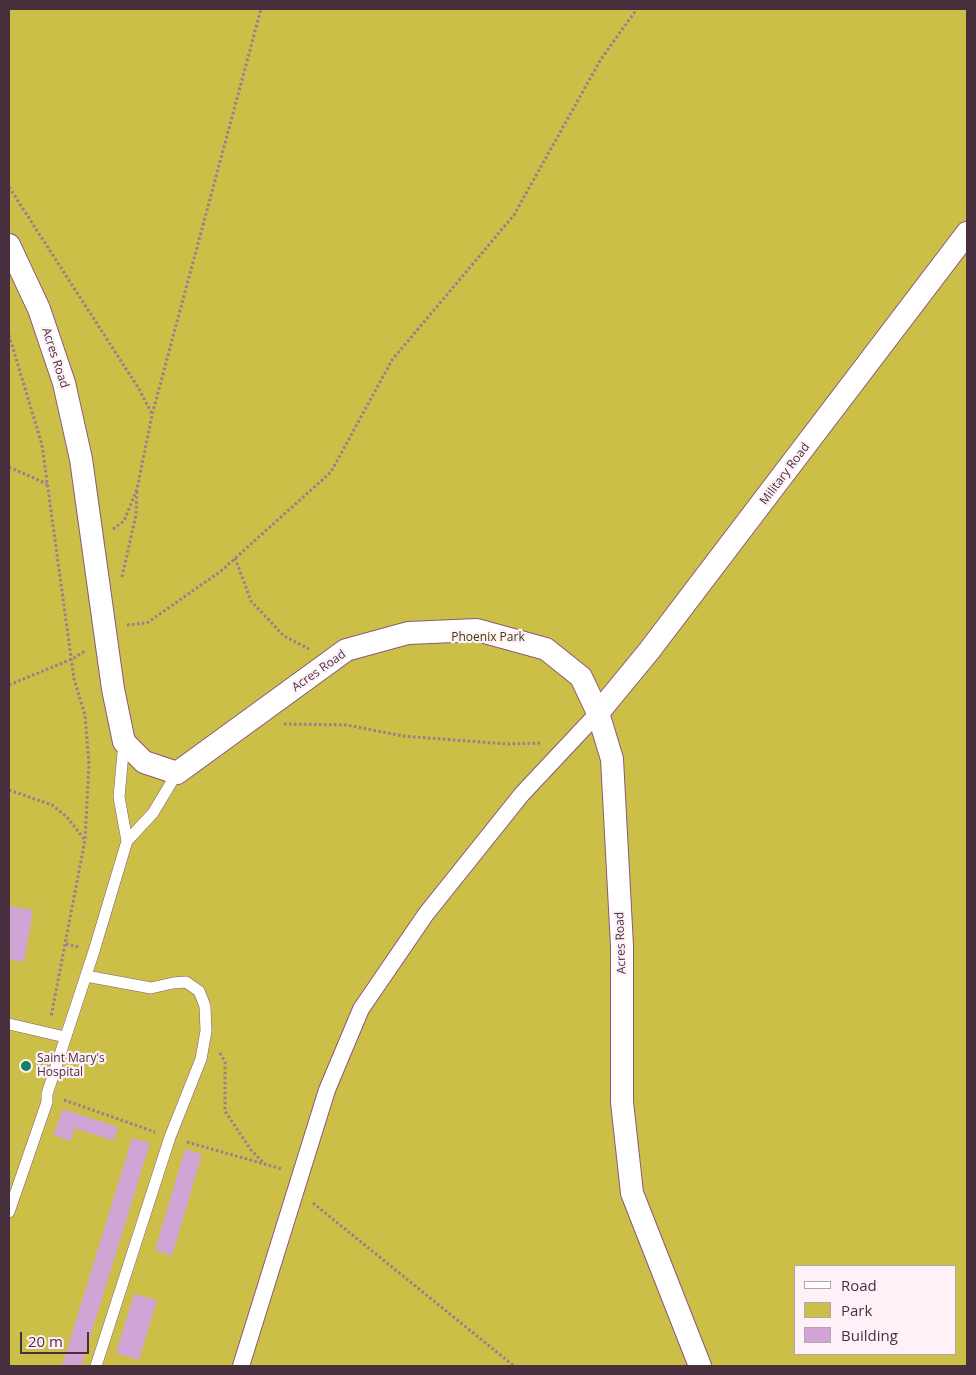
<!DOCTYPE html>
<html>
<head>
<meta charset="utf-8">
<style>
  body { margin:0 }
  #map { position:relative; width:976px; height:1375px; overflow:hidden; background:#fcbfe3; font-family:"Open Sans",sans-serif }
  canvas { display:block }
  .frame { position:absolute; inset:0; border:10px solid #482f3e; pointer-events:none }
  .legend { position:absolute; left:794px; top:1265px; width:162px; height:90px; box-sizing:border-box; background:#fef1f8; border:1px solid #b5a3ae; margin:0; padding:6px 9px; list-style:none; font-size:15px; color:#482f3e }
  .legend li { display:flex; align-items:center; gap:10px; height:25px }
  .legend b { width:25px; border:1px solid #b5a3ae }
  .scale { position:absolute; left:20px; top:1332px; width:69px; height:22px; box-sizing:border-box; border:2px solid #482f3e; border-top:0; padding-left:6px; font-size:15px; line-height:18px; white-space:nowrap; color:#482f3e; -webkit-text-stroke:4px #fef1f8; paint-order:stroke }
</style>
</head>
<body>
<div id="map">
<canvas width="976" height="1375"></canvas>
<div class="frame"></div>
<ul class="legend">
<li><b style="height:6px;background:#fff"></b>Road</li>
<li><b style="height:14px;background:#ccbf48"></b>Park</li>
<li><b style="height:14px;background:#d0a4d5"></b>Building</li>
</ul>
<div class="scale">20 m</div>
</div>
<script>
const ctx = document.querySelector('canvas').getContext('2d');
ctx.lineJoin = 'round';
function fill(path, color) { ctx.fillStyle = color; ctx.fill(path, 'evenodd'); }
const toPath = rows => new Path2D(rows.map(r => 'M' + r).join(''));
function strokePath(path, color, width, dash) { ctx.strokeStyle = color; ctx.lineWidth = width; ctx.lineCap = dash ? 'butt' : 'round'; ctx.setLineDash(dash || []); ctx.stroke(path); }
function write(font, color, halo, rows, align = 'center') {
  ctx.font = font + ' "Open Sans",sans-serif'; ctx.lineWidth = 4.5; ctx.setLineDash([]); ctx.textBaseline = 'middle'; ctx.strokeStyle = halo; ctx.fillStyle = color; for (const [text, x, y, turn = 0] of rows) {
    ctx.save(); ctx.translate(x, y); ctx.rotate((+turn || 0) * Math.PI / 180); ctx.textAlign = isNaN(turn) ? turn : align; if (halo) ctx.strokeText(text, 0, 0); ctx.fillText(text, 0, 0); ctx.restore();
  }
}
const green = toPath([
  [9,9,967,9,967,1366,9,1366],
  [795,1266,955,1266,955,1354,795,1354]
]);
const building = toPath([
  [9,906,33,910,24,962,9,959],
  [63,1109,118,1127,114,1141,75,1128,71,1141,53,1135],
  [132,1138,150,1143,81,1366,62,1366],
  [185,1149,202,1154,172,1256,155,1250],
  [134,1294,157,1300,139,1360,116,1353]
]);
const path = toPath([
  [9,187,139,389,152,414],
  [9,335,42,445,74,679,85,715,89,764,85,840,51,1017],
  [9,467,47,484],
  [113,529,124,521,137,489,152,415,261,9],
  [235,558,251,601,284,636,309,649],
  [122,577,136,515,137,489],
  [127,625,147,623,221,571,331,472,392,360,514,215,601,59,637,9],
  [9,685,72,659,85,651],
  [284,724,347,725,403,736,507,744,542,743],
  [9,790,52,805,67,817,85,840],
  [66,944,79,947],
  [220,1053,225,1062,225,1111,251,1150,265,1164],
  [64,1100,155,1132],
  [187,1142,282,1169],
  [313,1203,514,1366]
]);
const service = toPath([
  [124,742,119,797,127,841],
  [86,976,151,988,173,983,186,982,199,991,205,1006,206,1031,201,1059,170,1137,96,1366],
  [9,1024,65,1037],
  [9,1212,47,1102,47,1094,94,951,127,841,153,813,177,773]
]);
const pedestrian = toPath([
  [241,1366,327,1090,361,1009,426,914,522,794,598,713]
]);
const minor = toPath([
  [9,245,39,309,64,383,81,459,113,689,124,742,144,762,177,773,346,650,408,633,477,630,546,649,581,677,598,713,612,759,622,946,622,1102,632,1193,700,1366],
  [598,713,649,651,967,233]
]);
const markers = [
  [26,1066,6,"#18805b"]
];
const streetNames = [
  ["Acres Road",55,358,72],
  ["Military Road",785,474,-53],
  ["Acres Road",319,671,-35],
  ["Acres Road",621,943,-92]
];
const parkNames = [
  ["Phoenix Park",488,638]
];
const poiNames = [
  ["Saint Mary's",37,1059],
  ["Hospital",37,1073]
];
fill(green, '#ccbf48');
fill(building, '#d0a4d5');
strokePath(service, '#8d5778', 12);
strokePath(pedestrian, '#8d5778', 18);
strokePath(minor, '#8d5778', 24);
strokePath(path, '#a37892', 3, [2.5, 2.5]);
strokePath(service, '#fff', 11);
strokePath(pedestrian, '#fff', 16);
strokePath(minor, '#fff', 22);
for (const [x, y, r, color] of markers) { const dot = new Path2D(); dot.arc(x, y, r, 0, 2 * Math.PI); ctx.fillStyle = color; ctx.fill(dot); strokePath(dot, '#fef1f8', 2); }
write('12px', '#482f3e', '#fef1f8', streetNames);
write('12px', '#3f3900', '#fef1f8', parkNames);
write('12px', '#482f3e', '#fef1f8', poiNames, 'left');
</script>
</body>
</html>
